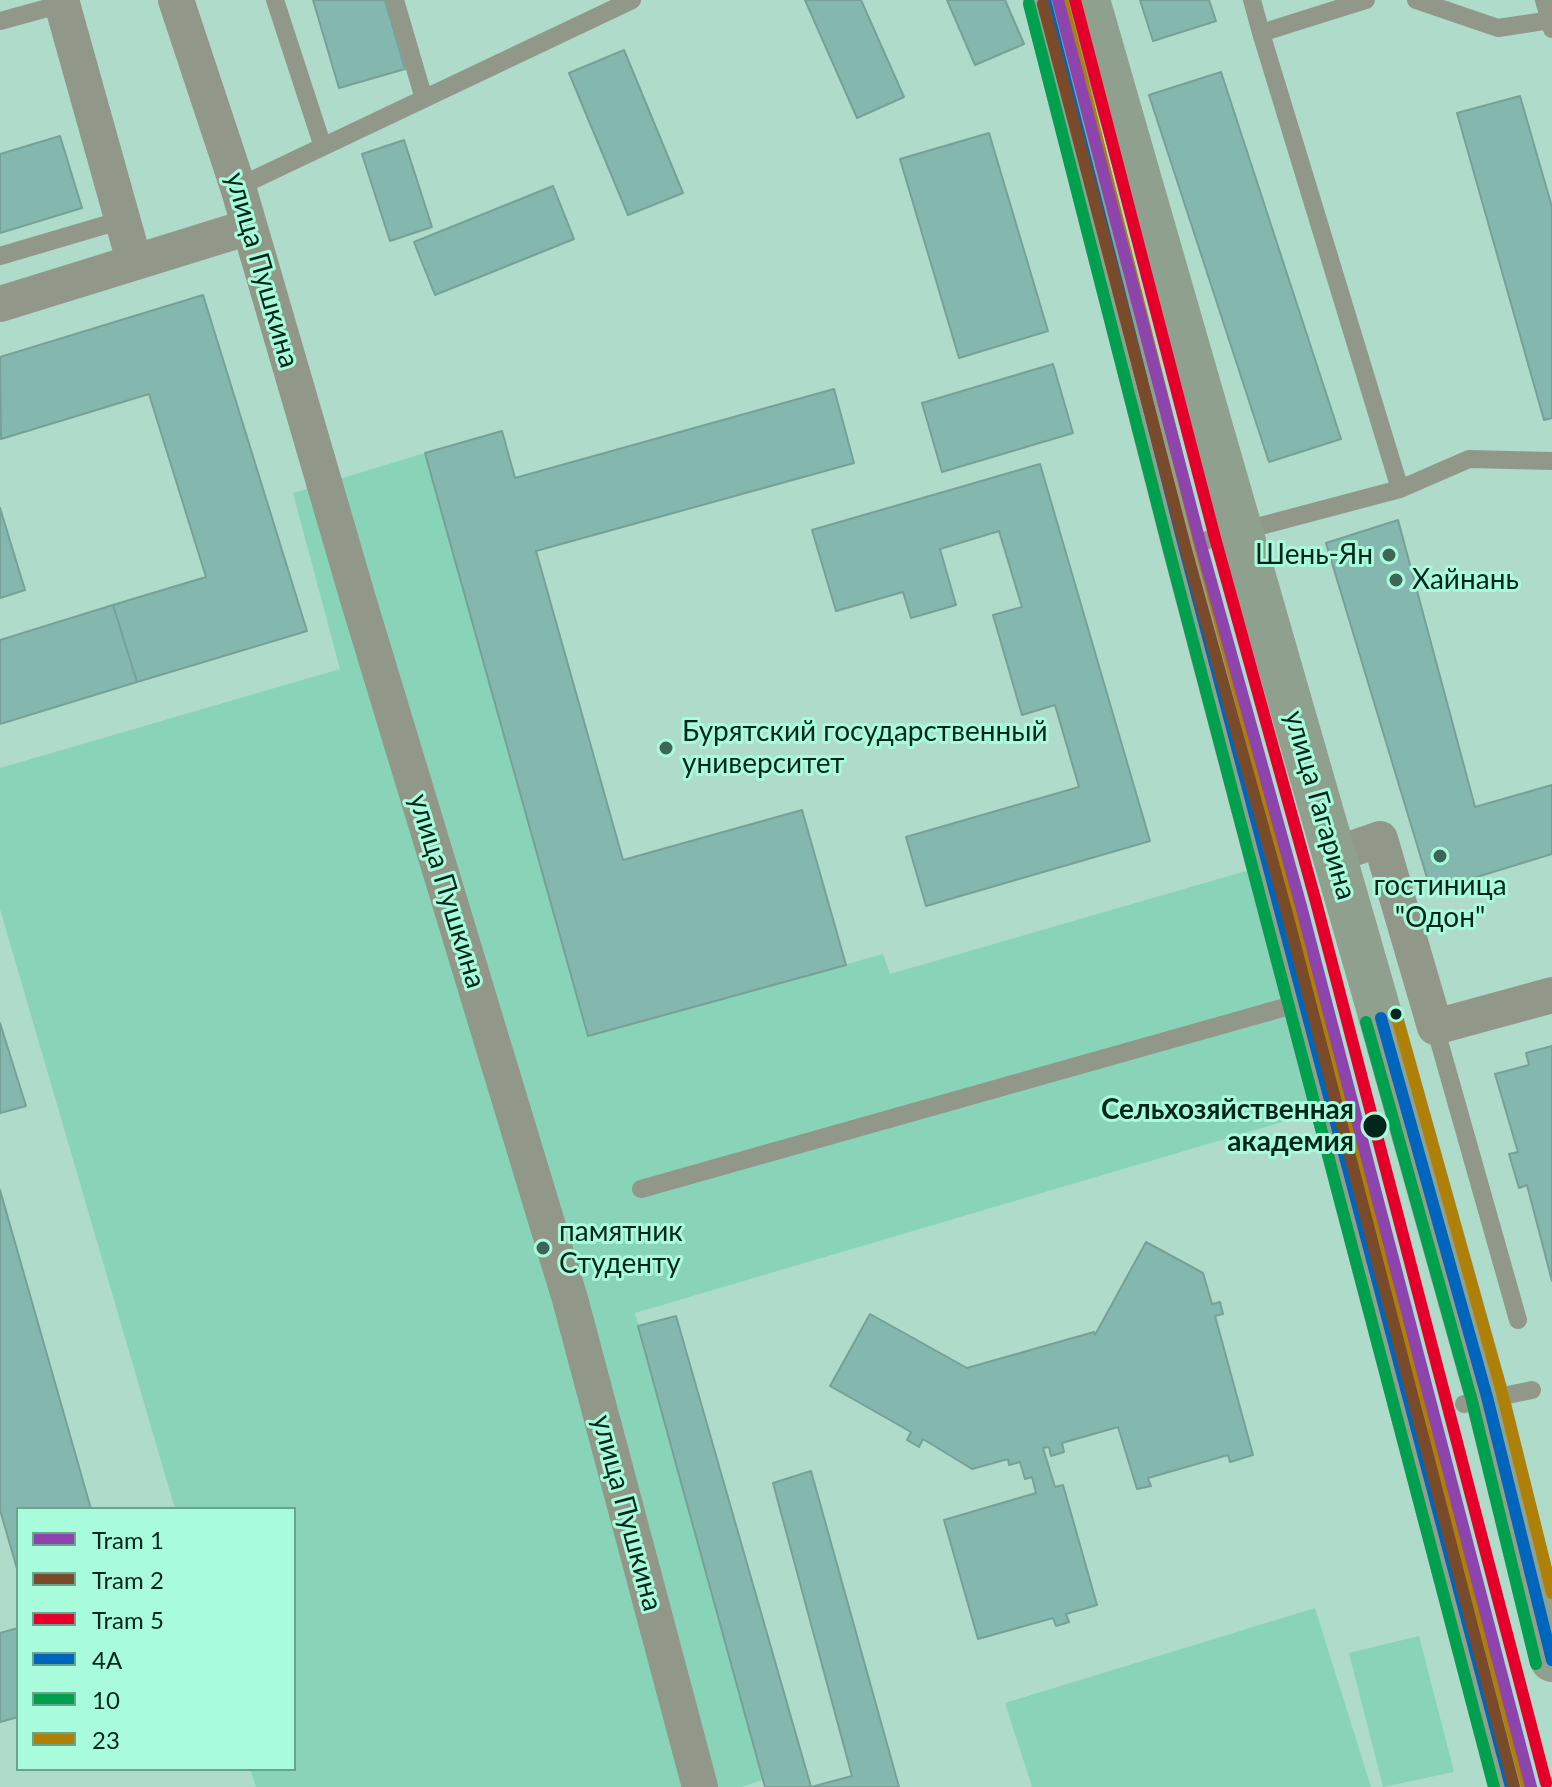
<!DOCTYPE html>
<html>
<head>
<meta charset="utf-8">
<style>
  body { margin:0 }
  #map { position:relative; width:1552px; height:1787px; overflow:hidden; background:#afdbca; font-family:Lato,sans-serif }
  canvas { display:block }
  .legend { position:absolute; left:16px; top:1507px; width:280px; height:264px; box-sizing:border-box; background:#a9fcdb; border:2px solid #66a68e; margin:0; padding:10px 14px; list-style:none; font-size:24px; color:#02261b }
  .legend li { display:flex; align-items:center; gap:16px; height:40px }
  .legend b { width:40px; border:2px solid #66a68e }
</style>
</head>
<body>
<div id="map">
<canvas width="1552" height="1787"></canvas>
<ul class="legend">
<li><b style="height:10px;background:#8e44ad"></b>Tram 1</li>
<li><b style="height:10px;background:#7a4b2a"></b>Tram 2</li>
<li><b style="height:10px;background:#e4002b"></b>Tram 5</li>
<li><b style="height:10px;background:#0065bd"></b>4А</li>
<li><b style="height:10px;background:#00a04e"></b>10</li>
<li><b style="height:10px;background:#ae8008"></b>23</li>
</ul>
</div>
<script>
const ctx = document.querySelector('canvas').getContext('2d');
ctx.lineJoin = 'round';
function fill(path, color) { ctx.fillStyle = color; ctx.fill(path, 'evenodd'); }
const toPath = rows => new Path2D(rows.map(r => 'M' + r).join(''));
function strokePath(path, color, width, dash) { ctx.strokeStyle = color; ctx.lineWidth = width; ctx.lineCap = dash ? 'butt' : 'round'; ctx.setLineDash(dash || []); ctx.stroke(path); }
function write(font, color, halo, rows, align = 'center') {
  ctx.font = font + ' Lato,sans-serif'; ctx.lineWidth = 6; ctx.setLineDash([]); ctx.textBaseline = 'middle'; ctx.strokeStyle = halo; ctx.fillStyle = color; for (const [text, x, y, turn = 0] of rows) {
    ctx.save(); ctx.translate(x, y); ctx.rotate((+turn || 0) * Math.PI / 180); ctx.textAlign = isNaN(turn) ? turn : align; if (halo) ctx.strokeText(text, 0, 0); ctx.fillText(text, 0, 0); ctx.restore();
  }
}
const green = toPath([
  [425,453,588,1036,883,954,890,974,1253,869,1323,1110,635,1313,763,1780,741,1787,256,1787,250,1769,294,1769,294,1509,175,1509,0,909,0,768,340,669,293,493],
  [1315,1608,1371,1787,1032,1787,1005,1703],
  [1419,1636,1454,1772,1383,1787,1349,1653]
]);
const building = toPath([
  [313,0,385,0,405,69,339,88,313,0],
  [805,0,861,0,904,97,857,118,805,0],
  [947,0,1005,0,1024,44,975,65,947,0],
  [1140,0,1209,0,1216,21,1153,41,1140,0],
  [624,50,683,193,628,215,569,73,624,50],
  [1221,72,1341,439,1269,462,1149,95,1221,72],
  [1520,96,1552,207,1552,418,1544,420,1457,113,1520,96],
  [989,133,1048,331,959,358,900,159,989,133],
  [60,136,82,208,0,233,0,154,60,136],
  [404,140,432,227,390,241,362,154,404,140],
  [553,186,574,239,435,295,414,242,553,186],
  [203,295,307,631,137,682,113,605,206,577,149,394,1,439,0,357,203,295],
  [1053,364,1073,433,942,472,922,403,1053,364],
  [834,389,854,463,536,551,623,860,802,810,846,965,588,1036,425,453,502,431,515,478,834,389],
  [1040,464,1150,841,926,906,906,837,1079,787,1055,705,1022,715,993,615,1022,607,999,531,940,549,956,605,911,618,903,592,836,611,812,530,1040,464],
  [0,508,25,590,0,598,0,508],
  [1398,520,1475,807,1552,785,1552,854,1431,891,1326,543,1398,520],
  [113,605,137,682,0,724,0,640,113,605],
  [0,1023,26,1106,0,1113,0,1023],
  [1552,1046,1552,1281,1527,1185,1519,1188,1509,1154,1518,1152,1495,1074,1529,1065,1526,1053,1552,1046],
  [0,1190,91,1509,18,1509,18,1572,0,1510,0,1190],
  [1146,1242,1203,1273,1212,1304,1220,1302,1223,1314,1215,1316,1253,1455,1230,1462,1228,1455,1148,1478,1151,1486,1137,1489,1118,1427,1062,1443,1064,1452,1051,1456,1049,1447,1043,1448,1055,1487,1063,1485,1097,1605,1066,1614,1069,1622,1056,1626,1053,1618,978,1639,944,1520,1036,1493,1032,1477,1025,1479,1020,1462,1009,1465,1008,1459,972,1469,923,1439,919,1447,907,1440,911,1432,830,1386,870,1314,967,1368,1094,1332,1095,1335,1146,1242],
  [676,1316,811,1787,852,1776,773,1483,811,1471,899,1787,765,1787,638,1326,676,1316],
  [18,1628,18,1717,0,1722,0,1633,18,1628]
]);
const lane = toPath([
  [275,0,323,147],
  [395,0,424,99],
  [1252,0,1261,33],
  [1366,0,1261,33,1400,489],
  [1416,0,1498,28,1552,20],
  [1544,0,1552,29],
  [0,21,62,4],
  [238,187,632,0],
  [0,256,122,220],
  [1185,546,1400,489,1469,459,1552,461],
  [1435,1027,1518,1320],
  [641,1189,1307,1001],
  [1464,1404,1532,1390]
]);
const street = toPath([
  [61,0,134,261],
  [176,0,238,187,358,599,570,1299,700,1787],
  [0,304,249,227],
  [1334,855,1380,839,1435,1027,1552,995]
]);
const secondary = toPath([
  [1045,0,1184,546,1511,1787],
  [1088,0,1373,990,1487,1397,1552,1660]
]);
const bus1 = toPath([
  [1045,0,1184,546,1511,1787],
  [1381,1018,1487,1397,1552,1660]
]);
const bus2 = toPath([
  [1029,4,1169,550,1494,1787],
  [1366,1022,1472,1401,1536,1664]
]);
const bus3 = toPath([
  [1062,0,1199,542,1526,1783],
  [1396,1014,1502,1393,1552,1593]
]);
const tram1 = toPath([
  [1058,0,1200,542,1301,906,1531,1787]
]);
const tram2 = toPath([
  [1043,4,1185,546,1286,910,1514,1787]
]);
const tram3 = toPath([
  [1075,0,1215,538,1316,902,1546,1783]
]);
const markers = [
  [1389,555,8,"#3f6558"],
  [1396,580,8,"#3f6558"],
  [666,748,8,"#3f6558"],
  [1440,856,8,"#3f6558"],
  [1396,1014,7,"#02261b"],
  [1375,1126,13,"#02261b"],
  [543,1248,8,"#3f6558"]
];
const streetNames = [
  ["улица Пушкина",262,270,74],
  ["улица Гагарина",1320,805,74],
  ["улица Пушкина",447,891,73],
  ["улица Пушкина",627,1513,75]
];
const poiNames = [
  ["Шень-Ян",1373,555,"right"],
  ["Хайнань",1412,580],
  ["Бурятский государственный",682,732],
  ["университет",682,764],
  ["гостиница",1440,886,"center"],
  ["\"Одон\"",1440,918,"center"],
  ["памятник",559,1232],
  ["Студенту",559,1264]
];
const stopNames = [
  ["Сельхозяйственная",1354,1110],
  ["академия",1354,1142]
];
fill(green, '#89d4b8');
fill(building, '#84b8ae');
strokePath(building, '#77a096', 2);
strokePath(lane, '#919889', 18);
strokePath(street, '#919889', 36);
strokePath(secondary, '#90a08e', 44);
strokePath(bus1, '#0065bd', 12);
strokePath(bus2, '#00a04e', 12);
strokePath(bus3, '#ae8008', 12);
strokePath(tram1, '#8e44ad', 12);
strokePath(tram2, '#7a4b2a', 12);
strokePath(tram3, '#e4002b', 12);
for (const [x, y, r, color] of markers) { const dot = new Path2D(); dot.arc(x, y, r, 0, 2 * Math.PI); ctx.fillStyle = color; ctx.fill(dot); strokePath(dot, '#a9fcdb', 3); }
write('28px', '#02261b', '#a9fcdb', streetNames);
write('28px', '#02261b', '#a9fcdb', poiNames, 'left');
write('bold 28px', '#02261b', '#a9fcdb', stopNames, 'right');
</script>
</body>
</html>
